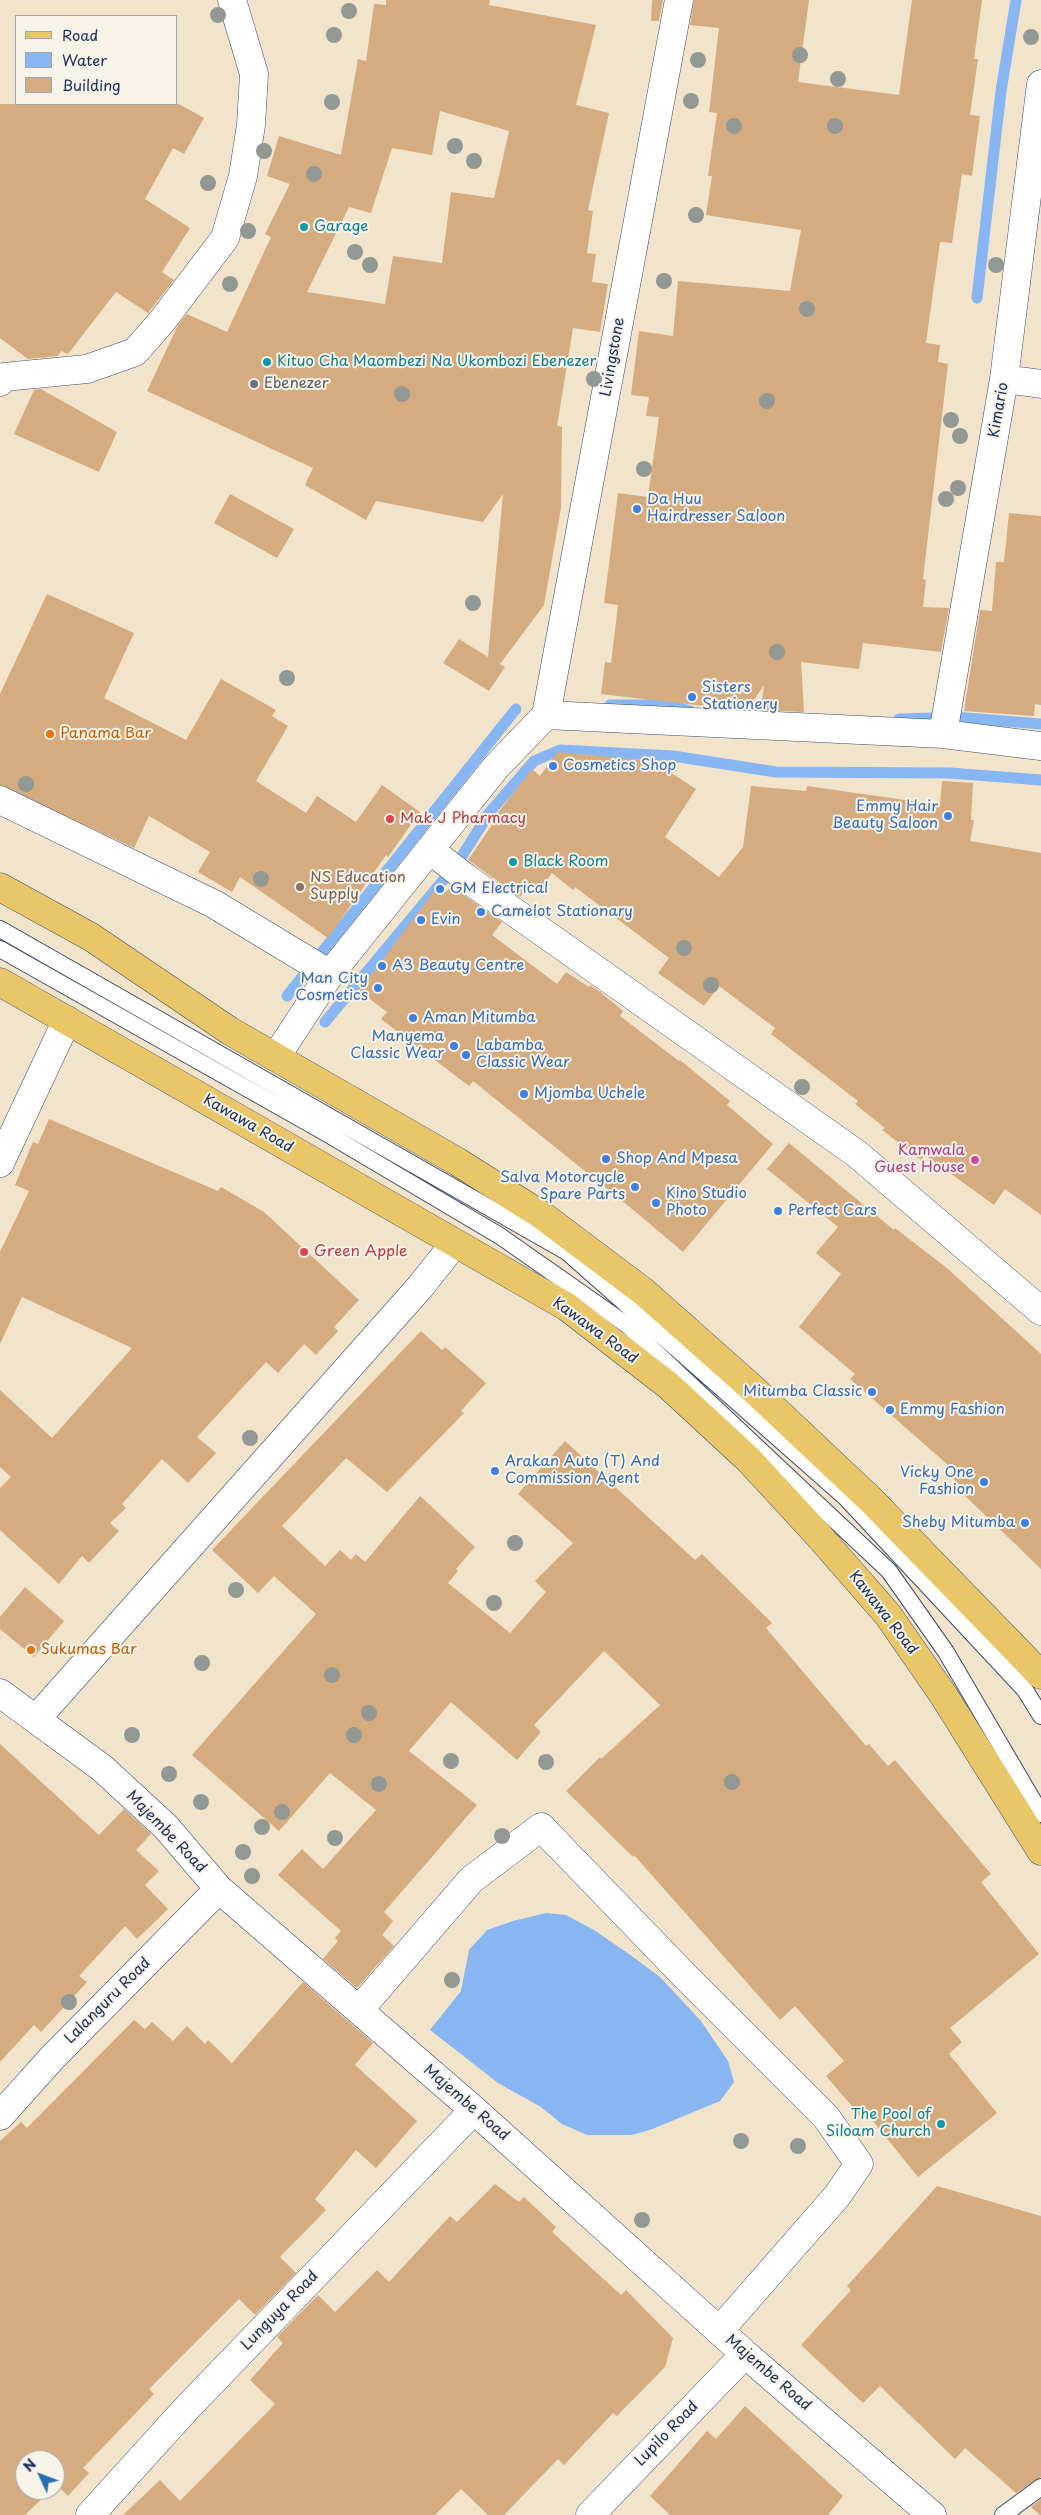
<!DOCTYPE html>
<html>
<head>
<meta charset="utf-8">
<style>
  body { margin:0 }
  #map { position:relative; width:1041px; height:2515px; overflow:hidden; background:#f2e4ca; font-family:"Playpen Sans",sans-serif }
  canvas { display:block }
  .legend { position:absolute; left:15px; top:15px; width:162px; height:90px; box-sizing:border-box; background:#f7f3e8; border:1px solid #9fa5b1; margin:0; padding:6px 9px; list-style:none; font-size:15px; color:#1b2f5e }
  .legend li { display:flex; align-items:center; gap:10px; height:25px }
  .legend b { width:25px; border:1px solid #9fa5b1 }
  .north { position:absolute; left:15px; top:2450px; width:50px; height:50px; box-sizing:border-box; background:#f7f3e8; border:1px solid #9fa5b1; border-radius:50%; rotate:313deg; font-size:14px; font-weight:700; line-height:20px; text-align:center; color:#1b2f5e }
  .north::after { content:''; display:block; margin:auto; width:18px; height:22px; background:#1f6fb2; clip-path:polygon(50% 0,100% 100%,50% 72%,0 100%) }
</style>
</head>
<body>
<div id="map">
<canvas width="1041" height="2515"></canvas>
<ul class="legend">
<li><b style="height:6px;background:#e9c769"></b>Road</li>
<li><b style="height:14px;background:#87b6f2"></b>Water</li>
<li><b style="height:14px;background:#d5ab80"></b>Building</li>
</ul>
<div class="north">N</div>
</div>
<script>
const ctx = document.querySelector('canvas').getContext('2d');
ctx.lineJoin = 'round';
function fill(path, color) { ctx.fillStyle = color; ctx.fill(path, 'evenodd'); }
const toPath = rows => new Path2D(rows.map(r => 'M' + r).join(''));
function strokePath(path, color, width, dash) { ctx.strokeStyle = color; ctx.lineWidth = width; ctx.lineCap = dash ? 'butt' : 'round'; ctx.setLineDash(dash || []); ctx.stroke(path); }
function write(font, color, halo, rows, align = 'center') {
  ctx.font = font + ' "Playpen Sans",sans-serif'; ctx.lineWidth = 4; ctx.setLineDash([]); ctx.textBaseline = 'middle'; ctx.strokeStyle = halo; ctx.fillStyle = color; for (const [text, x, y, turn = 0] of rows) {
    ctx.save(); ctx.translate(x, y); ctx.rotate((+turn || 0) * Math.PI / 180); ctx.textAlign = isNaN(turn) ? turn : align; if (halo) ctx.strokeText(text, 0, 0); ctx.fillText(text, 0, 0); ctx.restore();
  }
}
const water = toPath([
  [546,1913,566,1915,594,1930,629,1954,660,1977,701,2021,728,2061,734,2082,720,2101,650,2130,631,2135,587,2135,562,2124,541,2107,498,2083,430,2030,461,1991,469,1950,487,1930,513,1921]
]);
const stream = toPath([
  [977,298,1001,91,1016,0],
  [610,705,668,705,690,711],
  [954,717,1041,724],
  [899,719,933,718],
  [462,856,489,813,534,761,560,750,673,756,776,772,950,773,1041,780],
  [287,996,516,709],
  [325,1022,445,878]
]);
const building = toPath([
  [386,0,490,0,489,5,596,25,576,105,609,113,588,210,593,211,587,253,596,254,592,282,608,284,600,332,573,328,557,426,562,427,561,508,544,605,500,664,505,667,489,691,443,663,459,639,488,657,503,494,483,522,376,501,366,520,305,485,313,468,147,391,178,325,187,314,227,332,271,237,265,234,290,184,267,176,279,136,341,155,358,59,366,61,374,4,386,5],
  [440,111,509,131,494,198,451,192,442,263,393,256,385,304,307,292,349,207,371,213,392,148,432,155],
  [652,0,663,0,659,21,651,21],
  [694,0,809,0,798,82,899,95,912,0,982,0,974,59,978,59,970,115,980,116,972,176,962,174,952,243,940,242,926,343,940,345,938,362,948,364,923,579,926,580,923,607,949,608,941,652,863,643,859,669,801,662,804,712,761,710,764,685,748,709,713,707,601,694,605,662,611,663,618,605,604,603,618,493,648,497,659,417,646,416,649,397,631,395,639,331,673,336,678,281,790,291,801,230,706,215,712,176,708,176,717,113,709,112,719,28,690,25],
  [0,104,179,104,204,118,184,154,173,148,145,199,190,228,162,272,174,280,148,313,116,292,68,354,61,351,58,356,28,359,0,338],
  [41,389,117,432,99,472,14,434,34,390],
  [230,494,294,529,277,558,214,523],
  [1009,513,1041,516,1041,705,1035,704,1034,716,964,711,980,610,992,611,996,562,1004,562],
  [47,594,134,633,104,698,186,740,221,679,276,710,272,716,288,726,256,781,306,813,317,796,356,822,382,785,420,812,388,857,386,855,328,938,240,877,232,892,198,872,210,852,149,816,134,848,0,785,0,694],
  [558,752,653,761,696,789,665,837,719,877,743,847,751,786,806,791,807,786,940,805,942,781,973,783,971,820,974,820,970,841,1041,853,1041,1215,1005,1189,994,1205,925,1155,921,1160,882,1130,885,1128,855,1104,858,1101,771,1034,775,1028,719,986,704,1006,658,973,669,958,575,887,573,890,552,873,538,893,529,886,520,897,468,860,492,825,490,823,532,769,540,776],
  [438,886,446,892,451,886,502,922,492,935,557,984,566,972,589,987,590,985,599,991,623,1011,620,1016,679,1061,680,1060,730,1101,727,1105,773,1144,683,1252,637,1213,473,1081,469,1086,381,1019,387,1012,359,991],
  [49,1119,218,1191,221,1187,264,1212,359,1300,334,1327,338,1331,316,1355,304,1344,278,1373,266,1362,197,1437,216,1453,188,1483,162,1459,122,1504,126,1508,110,1523,119,1531,89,1563,82,1556,59,1584,0,1530,0,1488,11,1477,0,1467,0,1390,52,1438,132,1348,22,1297,0,1344,0,1252,29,1191,15,1185,33,1142,38,1144],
  [789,1143,894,1230,895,1228,948,1269,1041,1354,1041,1569,960,1491,963,1488,950,1476,955,1471,850,1379,855,1374,799,1327,841,1274,816,1253,838,1227,767,1169],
  [421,1331,442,1350,445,1347,486,1383,461,1411,464,1413,387,1492,346,1458,282,1526,325,1566,340,1550,351,1560,356,1554,365,1562,420,1496,475,1547,456,1569,458,1571,448,1583,510,1633,546,1592,535,1581,573,1543,518,1494,565,1441,695,1560,702,1554,772,1623,766,1628,866,1746,869,1744,888,1766,895,1760,991,1874,981,1882,1039,1954,950,2028,962,2042,949,2054,997,2113,918,2177,869,2116,864,2120,826,2076,844,2061,795,2006,780,2020,634,1855,633,1857,566,1791,600,1757,601,1759,660,1705,604,1651,534,1725,541,1732,517,1760,451,1702,409,1751,477,1805,384,1912,393,1921,382,1935,394,1946,357,1988,323,1959,338,1941,335,1938,341,1931,278,1875,302,1849,323,1869,376,1810,330,1773,279,1831,192,1755,316,1614,274,1576,258,1593,212,1550],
  [25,1587,64,1621,34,1657,0,1629,0,1617],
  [0,1744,99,1835,124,1809,151,1834,136,1850,159,1871,145,1885,168,1909,137,1939,125,1926,79,1976,87,1982,41,2032,34,2025,0,2062],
  [303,1982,373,2043,355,2065,417,2121,376,2168,356,2150,315,2199,326,2210,280,2257,296,2273,255,2315,239,2299,149,2389,154,2394,83,2468,89,2473,68,2496,56,2484,55,2486,55,2460,25,2460,25,2490,51,2490,25,2515,0,2515,0,2141,21,2122,27,2128,134,2020,145,2029,152,2022,173,2041,187,2026,205,2044,208,2040,232,2063],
  [495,2184,519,2202,524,2197,556,2227,552,2232,621,2295,626,2290,673,2338,665,2367,617,2416,613,2413,564,2465,558,2459,504,2515,488,2515,461,2489,435,2515,123,2515,160,2480,180,2501,275,2404,250,2380,283,2343,277,2337,318,2295,335,2312,377,2270,389,2282,450,2216,457,2222],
  [937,2186,1041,2216,1041,2477,1016,2493,965,2448,955,2459,880,2386,863,2403,801,2345,851,2290,847,2286],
  [745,2406,843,2496,828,2515,670,2515,650,2496,707,2431,716,2439],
  [1041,2499,1041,2515,1040,2515,1031,2507]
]);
const service = toPath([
  [0,929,567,1252,846,1498,1025,1690,1041,1716],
  [0,949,326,1133,500,1236,627,1325,889,1571,946,1652,1041,1814],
  [1003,2515,1041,2487]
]);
const minor = toPath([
  [1004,379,1041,384],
  [0,382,4,377,87,369,135,352,163,320,225,238,243,176,251,125,254,74,232,0],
  [546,715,679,0],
  [943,734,1004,379,1041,84],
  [0,800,214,904,330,974],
  [430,850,466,878,857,1154,1041,1311],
  [276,1057,330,974,496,767,546,715,943,734,1041,746],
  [0,1163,67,1020],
  [0,1693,102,1768,166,1827,219,1889,474,2110,745,2354,932,2515],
  [36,1719,420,1287,455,1243],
  [359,2010,471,1880,541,1827,684,1975,826,2117,859,2164,837,2196,719,2331],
  [0,2116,52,2058,219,1889],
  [90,2515,186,2409,474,2110],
  [590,2515,745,2354]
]);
const primary = toPath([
  [0,887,91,937,230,1031,458,1162,543,1216,644,1292,751,1387,871,1500,1041,1675],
  [0,982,567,1307,669,1386,748,1459,820,1537,888,1615,944,1696,1041,1851]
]);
const trees = [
  [349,11],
  [218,15],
  [334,35],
  [1031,37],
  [800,55],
  [698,60],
  [838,79],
  [691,101],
  [332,102],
  [734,126],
  [835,126],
  [455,146],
  [264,151],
  [474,161],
  [314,174],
  [208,183],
  [696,215],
  [248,231],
  [355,252],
  [370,265],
  [996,265],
  [664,281],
  [230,284],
  [807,309],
  [594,379],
  [402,394],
  [767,401],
  [951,420],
  [960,436],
  [644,469],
  [958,488],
  [946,499],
  [473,603],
  [777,652],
  [287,678],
  [26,784],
  [261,879],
  [684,948],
  [711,985],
  [802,1087],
  [250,1438],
  [515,1543],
  [236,1590],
  [494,1603],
  [202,1663],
  [332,1675],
  [369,1713],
  [132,1735],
  [354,1735],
  [451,1761],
  [546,1762],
  [169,1774],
  [732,1782],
  [379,1784],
  [201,1802],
  [282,1812],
  [262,1827],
  [502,1836],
  [335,1838],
  [243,1852],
  [252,1876],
  [452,1980],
  [69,2002],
  [741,2141],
  [798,2146],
  [642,2220]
];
const markers = [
  [304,227,5,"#0f9aa8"],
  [267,362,5,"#0f9aa8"],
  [254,384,5,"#6b7280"],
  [637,509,5,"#3f7fe0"],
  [692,697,5,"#3f7fe0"],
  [50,734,5,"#e8710a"],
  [553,766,5,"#3f7fe0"],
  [948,816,5,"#3f7fe0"],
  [390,819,5,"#e0444e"],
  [513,862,5,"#0f9aa8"],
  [300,887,5,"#8d6e63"],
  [440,889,5,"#3f7fe0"],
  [481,912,5,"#3f7fe0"],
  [421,920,5,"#3f7fe0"],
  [382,966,5,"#3f7fe0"],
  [378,988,5,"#3f7fe0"],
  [413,1018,5,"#3f7fe0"],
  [454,1046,5,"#3f7fe0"],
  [466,1055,5,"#3f7fe0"],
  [524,1094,5,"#3f7fe0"],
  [606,1159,5,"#3f7fe0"],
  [975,1160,5,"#d1479c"],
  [635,1187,5,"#3f7fe0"],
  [656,1203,5,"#3f7fe0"],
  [778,1211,5,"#3f7fe0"],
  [304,1252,5,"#e0444e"],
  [872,1392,5,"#3f7fe0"],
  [890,1410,5,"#3f7fe0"],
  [495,1471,5,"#3f7fe0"],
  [984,1482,5,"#3f7fe0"],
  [1025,1523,5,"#3f7fe0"],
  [31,1650,5,"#e8710a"],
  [941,2124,5,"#0f9aa8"]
];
const cultureNames = [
  ["Garage",314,227],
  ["Kituo Cha Maombezi Na Ukombozi Ebenezer",277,362],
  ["Black Room",523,862],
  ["The Pool of",931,2115,"right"],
  ["Siloam Church",931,2132,"right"]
];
const streetNames = [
  ["Livingstone",613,357,-80],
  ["Kimario",999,410,-80],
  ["Kawawa Road",248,1124,30],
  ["Kawawa Road",595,1331,36],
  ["Kawawa Road",883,1613,52],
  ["Majembe Road",166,1832,46],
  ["Lalanguru Road",108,2001,-45],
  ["Majembe Road",466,2103,41],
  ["Lunguya Road",280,2311,-46],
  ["Majembe Road",768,2373,41],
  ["Lupilo Road",667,2434,-46]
];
const worshipNames = [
  ["Ebenezer",264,384]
];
const shopNames = [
  ["Da Huu",647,500],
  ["Hairdresser Saloon",647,517],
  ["Sisters",702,688],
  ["Stationery",702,705],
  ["Cosmetics Shop",563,766],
  ["Emmy Hair",938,807,"right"],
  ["Beauty Saloon",938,824,"right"],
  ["GM Electrical",450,889],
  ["Camelot Stationary",491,912],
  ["Evin",431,920],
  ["A3 Beauty Centre",392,966],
  ["Man City",368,979,"right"],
  ["Cosmetics",368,996,"right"],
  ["Aman Mitumba",423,1018],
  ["Manyema",444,1037,"right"],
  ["Classic Wear",444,1054,"right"],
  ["Labamba",476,1046],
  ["Classic Wear",476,1063],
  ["Mjomba Uchele",534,1094],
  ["Shop And Mpesa",616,1159],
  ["Salva Motorcycle",625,1178,"right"],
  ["Spare Parts",625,1195,"right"],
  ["Kino Studio",666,1194],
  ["Photo",666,1211],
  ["Perfect Cars",788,1211],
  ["Mitumba Classic",862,1392,"right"],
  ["Emmy Fashion",900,1410],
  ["Arakan Auto (T) And",505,1462],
  ["Commission Agent",505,1479],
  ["Vicky One",974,1473,"right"],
  ["Fashion",974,1490,"right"],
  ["Sheby Mitumba",1015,1523,"right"]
];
const foodNames = [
  ["Panama Bar",60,734],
  ["Sukumas Bar",41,1650]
];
const healthNames = [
  ["Mak J Pharmacy",400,819],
  ["Green Apple",314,1252]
];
const educationNames = [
  ["NS Education",310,878],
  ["Supply",310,895]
];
const hotelNames = [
  ["Kamwala",965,1151],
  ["Guest House",965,1168]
];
fill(water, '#87b6f2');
strokePath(stream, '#87b6f2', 11);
fill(building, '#d5ab80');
strokePath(service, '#3b4a6e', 18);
strokePath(minor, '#3b4a6e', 29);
strokePath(primary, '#3b4a6e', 29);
strokePath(service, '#fff', 16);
strokePath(minor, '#fff', 28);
strokePath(primary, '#e9c769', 28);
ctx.fillStyle = '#929893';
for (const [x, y] of trees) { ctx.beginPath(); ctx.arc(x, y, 8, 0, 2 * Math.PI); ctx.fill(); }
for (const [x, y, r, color] of markers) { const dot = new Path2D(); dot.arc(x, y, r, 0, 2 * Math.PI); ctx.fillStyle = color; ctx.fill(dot); strokePath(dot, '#f7f3e8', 2); }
write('15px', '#0d838f', '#f7f3e8', cultureNames, 'left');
write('15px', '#1b2f5e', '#f7f3e8', streetNames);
write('15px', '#5b616d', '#f7f3e8', worshipNames, 'left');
write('15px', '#366cbe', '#f7f3e8', shopNames, 'left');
write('15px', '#c56008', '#f7f3e8', foodNames, 'left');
write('15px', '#be3a42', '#f7f3e8', healthNames, 'left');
write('15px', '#785e54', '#f7f3e8', educationNames, 'left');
write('15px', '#b23c85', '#f7f3e8', hotelNames, 'right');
</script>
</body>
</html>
